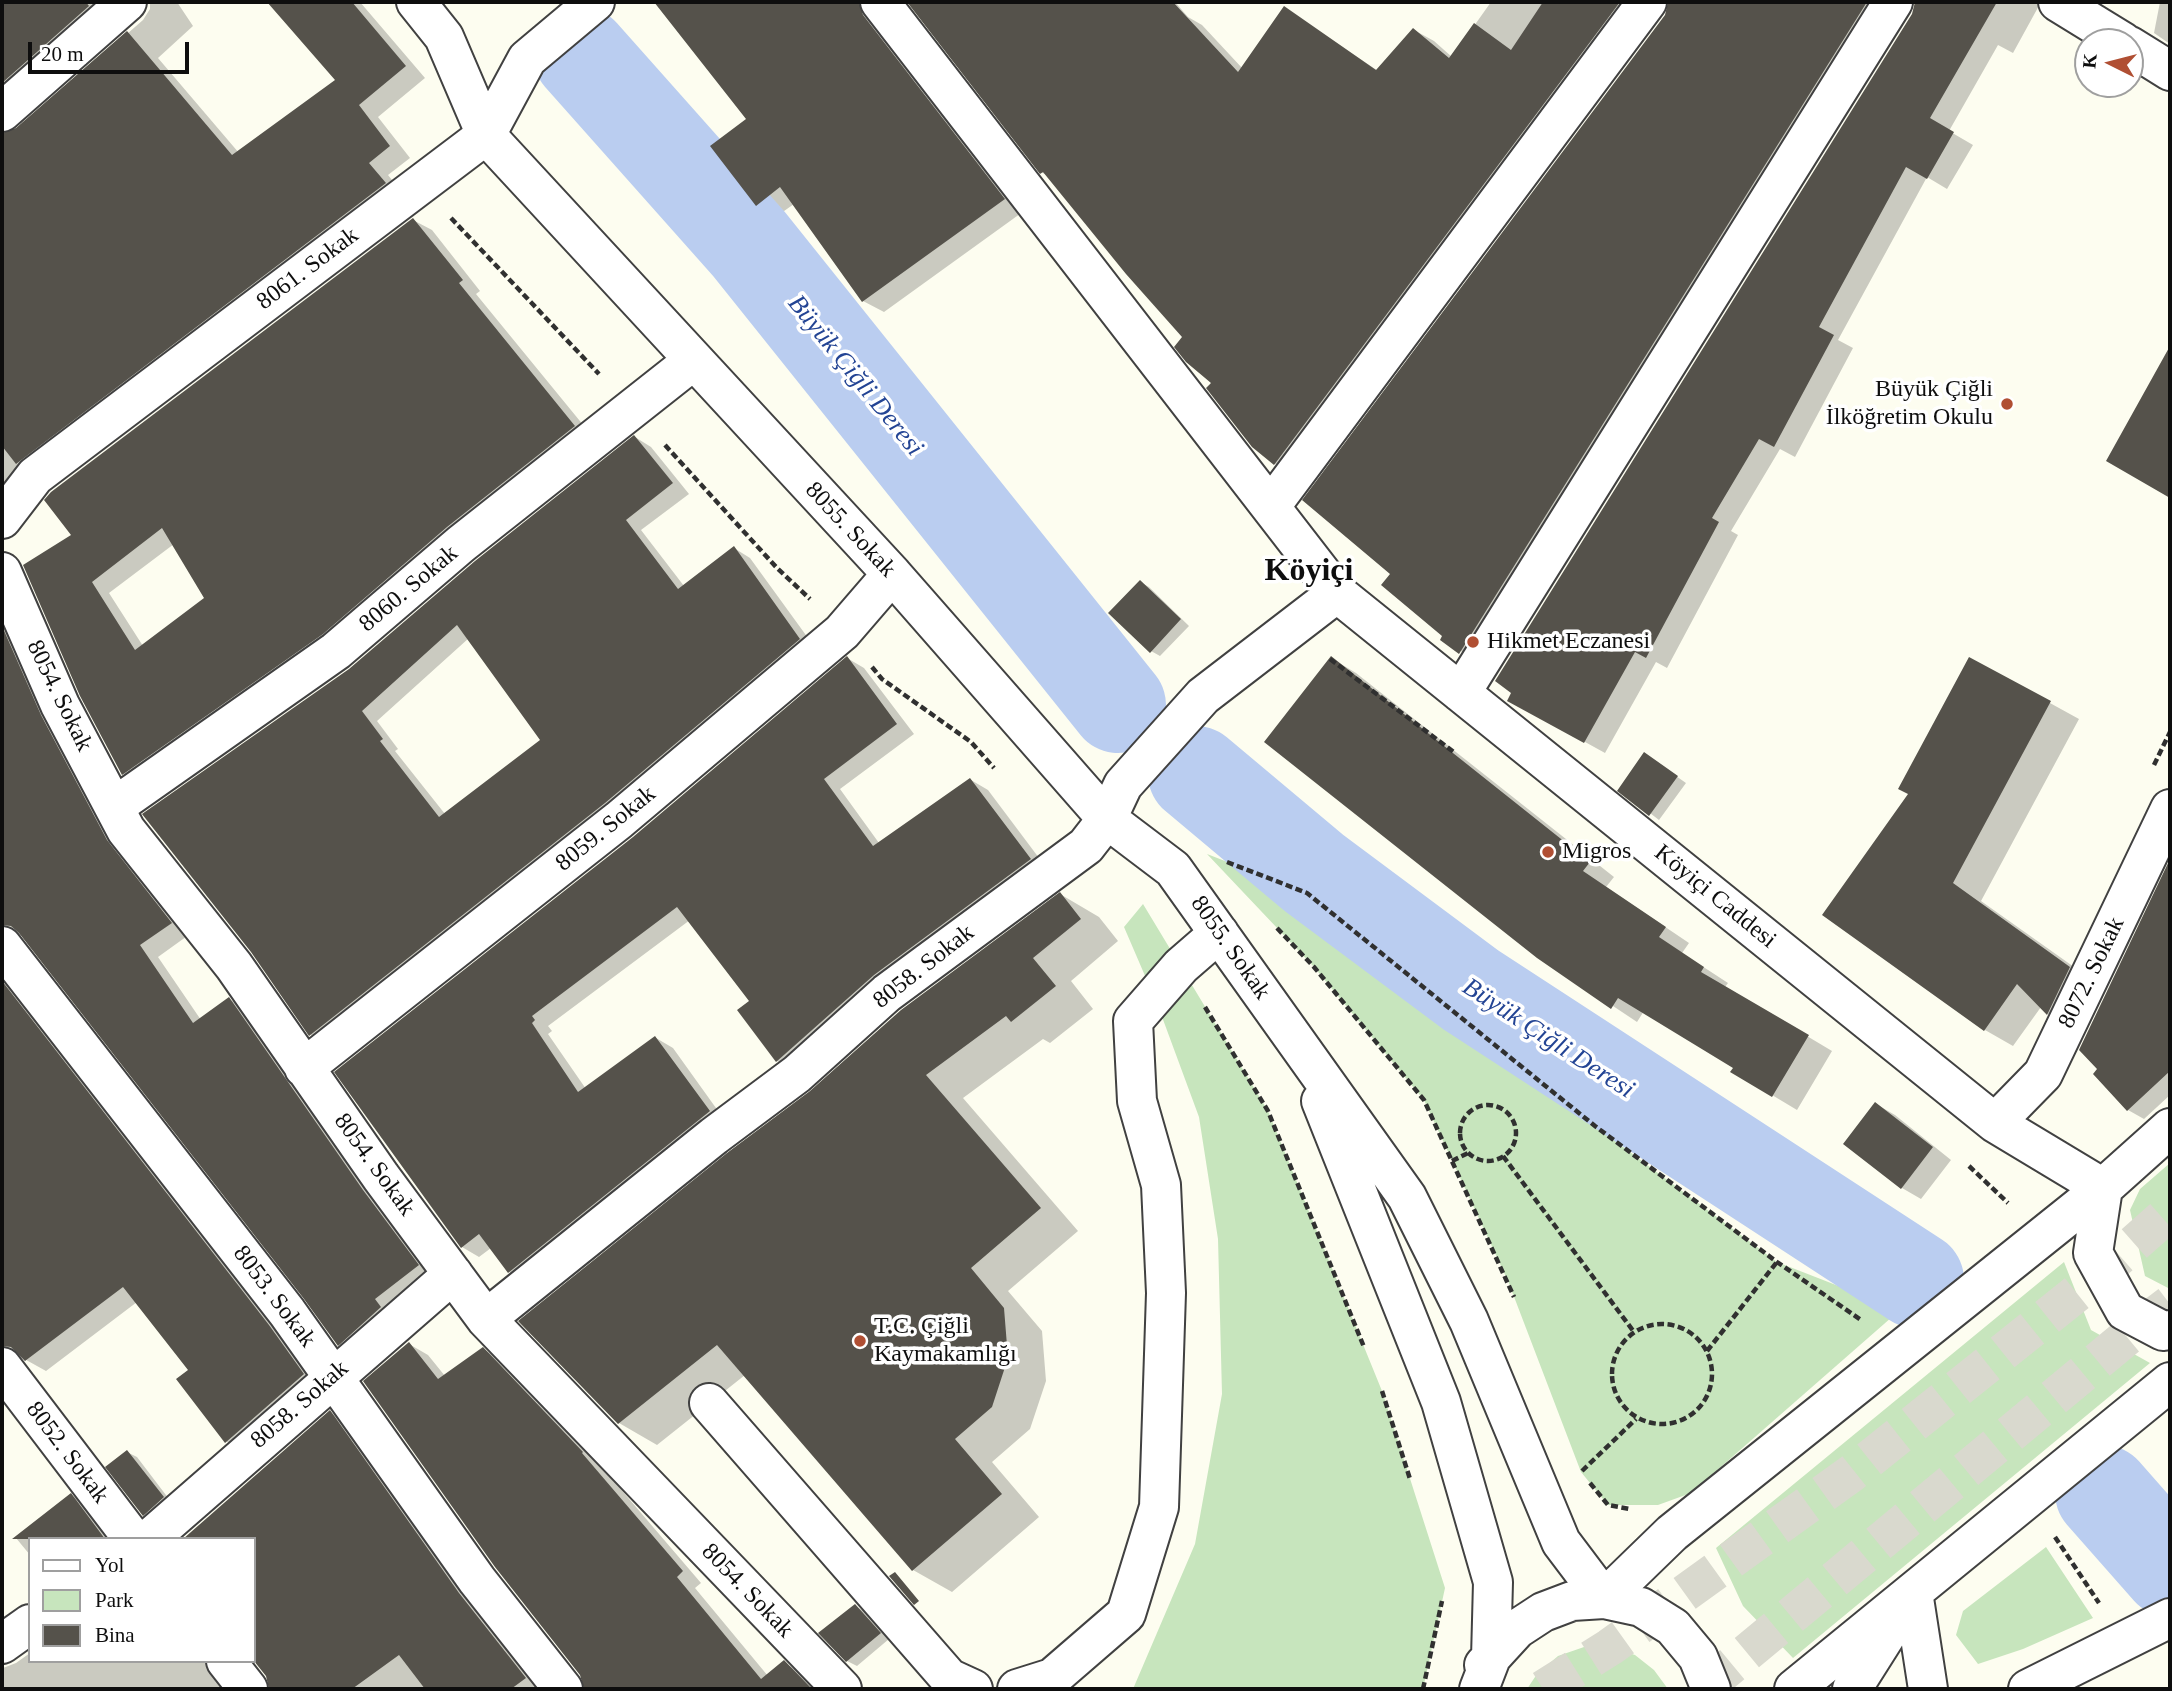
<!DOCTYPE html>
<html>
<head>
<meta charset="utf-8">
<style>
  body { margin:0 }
  #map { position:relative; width:2172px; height:1691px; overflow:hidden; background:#fdfdf0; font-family:Georgia,serif }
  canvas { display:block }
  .frame { position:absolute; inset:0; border:4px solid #0e0e0e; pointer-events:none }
  .legend { position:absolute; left:28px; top:1537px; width:228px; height:126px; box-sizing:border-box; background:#fff; border:2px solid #9f9f9f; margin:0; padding:9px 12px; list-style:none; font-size:21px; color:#0e0e0e }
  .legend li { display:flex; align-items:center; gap:14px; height:35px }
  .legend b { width:35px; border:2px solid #9f9f9f }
  .north { position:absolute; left:2074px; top:28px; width:70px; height:70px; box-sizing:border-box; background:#fff; border:2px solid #9f9f9f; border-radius:50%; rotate:276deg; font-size:19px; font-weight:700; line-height:28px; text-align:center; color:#0e0e0e }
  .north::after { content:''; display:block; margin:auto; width:24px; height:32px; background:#b04f33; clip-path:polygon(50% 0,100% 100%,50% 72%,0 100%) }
  .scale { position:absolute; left:28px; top:42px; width:161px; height:32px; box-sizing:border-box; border:4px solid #0e0e0e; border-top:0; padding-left:9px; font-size:21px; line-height:24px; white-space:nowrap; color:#0e0e0e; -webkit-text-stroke:5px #fff; paint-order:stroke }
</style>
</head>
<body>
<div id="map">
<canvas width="2172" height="1691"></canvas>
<div class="frame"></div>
<ul class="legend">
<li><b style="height:9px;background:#fff"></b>Yol</li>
<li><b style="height:19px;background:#c7e5bd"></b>Park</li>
<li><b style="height:19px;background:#55524b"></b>Bina</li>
</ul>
<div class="north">K</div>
<div class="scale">20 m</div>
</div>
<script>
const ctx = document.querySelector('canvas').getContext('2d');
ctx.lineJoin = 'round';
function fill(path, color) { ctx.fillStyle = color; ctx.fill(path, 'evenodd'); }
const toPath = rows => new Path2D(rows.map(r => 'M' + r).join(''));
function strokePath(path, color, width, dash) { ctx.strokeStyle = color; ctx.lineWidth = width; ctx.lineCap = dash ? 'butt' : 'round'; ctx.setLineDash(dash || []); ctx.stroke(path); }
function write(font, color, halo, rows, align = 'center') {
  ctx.font = font + ' Georgia,serif'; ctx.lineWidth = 7; ctx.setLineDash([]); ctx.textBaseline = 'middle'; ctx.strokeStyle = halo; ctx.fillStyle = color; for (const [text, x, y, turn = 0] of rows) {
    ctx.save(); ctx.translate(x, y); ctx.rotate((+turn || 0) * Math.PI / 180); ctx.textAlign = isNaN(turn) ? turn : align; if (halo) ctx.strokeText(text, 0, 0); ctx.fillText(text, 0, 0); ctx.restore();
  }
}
const green = toPath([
  [1207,854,1307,893,1595,1126,1777,1262,1900,1310,1691,1493,1658,1505,1608,1505,1581,1472,1508,1281,1424,1100,1314,967],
  [1143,904,1268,1111,1382,1391,1445,1588,1423,1689,1133,1689,1195,1544,1222,1394,1218,1239,1199,1117,1158,1006,1124,927],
  [2170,1163,2170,1289,2145,1276,2130,1210,2140,1189],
  [2064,1262,2091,1330,2150,1363,1793,1658,1743,1606,1716,1548],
  [2046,1547,2093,1618,2023,1649,1978,1664,1956,1635,1963,1611],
  [1584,1647,1610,1647,1635,1655,1654,1670,1668,1689,1527,1689,1537,1674,1558,1656]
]);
const shadow = toPath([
  [2,2,127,2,2,116],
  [150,2,177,2,193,26,158,58,239,153,337,80,270,2,360,2,425,78,378,117,410,158,388,175,405,196,4,486,2,485,2,131,4,135,17,130,143,20,150,9],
  [665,2,883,2,1024,211,884,312,863,301,794,204,777,216,757,204,748,119,660,6],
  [910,2,1175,2,1188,17,1202,25,1243,69,1285,8,1378,71,1414,30,1434,41,1452,57,1491,2,1648,2,1295,475,1275,464,1253,446,1185,337,1050,177,1041,172],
  [1670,2,1895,2,1480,664,1443,639,1445,636,1393,574,1666,16],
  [1917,2,2041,2,2013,53,1998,45,1949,131,1973,145,1947,189,1927,177,1838,340,1853,348,1795,457,1780,449,1731,531,1738,535,1667,668,1656,662,1605,753,1509,700,1913,14],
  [2160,2,2170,2,2170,44,2154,33],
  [413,220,432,230,480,291,476,294,593,437,141,784,123,774,74,535],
  [174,544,207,599,143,646,109,593],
  [635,437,651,447,689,494,641,530,684,586,734,548,750,558,816,649,327,1044,311,1035,350,670],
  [469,638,542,741,445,814,395,751,398,749,377,721],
  [1140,582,1149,587,1189,626,1160,656,1151,651],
  [2,601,190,934,158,957,201,1020,229,999,248,1010,437,1276,358,1355,339,1344,306,1298,23,935,7,940,2,947],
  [847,658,864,668,914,734,840,789,879,843,971,780,988,790,1048,870,795,1071,777,1061,739,1010,751,1001,690,920,548,1026,552,1031,548,1034,586,1089,656,1038,673,1048,726,1122,526,1282,509,1272,491,1248,479,1257,462,1247,337,1072,634,839],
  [1331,658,1356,673,1614,877,1606,887,1689,943,1682,953,1728,983,1725,987,1832,1051,1797,1110,1732,1071,1735,1067,1644,1011,1637,1022,1538,956],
  [1970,659,2079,719,1981,901,2098,984,2076,1030,2048,1014,2041,1007,2013,1046,1985,1030,1910,794],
  [1653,760,1686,783,1659,820,1620,790],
  [2170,863,2170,1095,2144,1119,2128,1110,2100,1069,2081,1049],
  [1060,894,1099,917,1118,941,1071,981,1093,1009,1050,1043,1043,1039,963,1098,1078,1231,1008,1291,1042,1331,1046,1381,1030,1429,992,1462,1039,1517,952,1592,913,1570,745,1375,657,1445,619,1423,811,1093],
  [2,967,323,1386,246,1453,227,1442,178,1380,190,1370,137,1302,46,1371,19,1356,8,1361,2,1368],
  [1876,1104,1895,1115,1951,1160,1921,1199,1902,1188],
  [409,1344,428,1355,445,1376,483,1349,502,1360,600,1465,701,1583,695,1588,768,1676,784,1663,804,1674,819,1689,586,1689,586,1685],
  [330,1412,349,1424,544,1689,271,1689,267,1675,254,1658,254,1539],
  [127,1452,137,1457,172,1503,153,1519,144,1514],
  [71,1495,90,1507,115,1539,30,1539,30,1555,16,1538],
  [855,1606,864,1611,889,1639,857,1666,847,1661],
  [30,1653,30,1661,227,1661,229,1689,2,1689,2,1665,3,1668,16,1663]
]);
const river = toPath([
  [581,55,749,244,1118,705],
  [1196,774,1314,873,1471,990,1916,1280],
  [2103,1493,2170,1569]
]);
const building = toPath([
  [2,2,86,2,89,6,2,83],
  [267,2,352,2,406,66,359,105,390,146,369,163,386,183,16,464,2,446,2,133,16,128,127,31,232,155,335,80],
  [654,2,859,2,863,15,1005,199,862,302,780,187,756,206,710,146,746,119],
  [907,2,1173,2,1238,72,1284,6,1376,70,1413,28,1449,58,1474,23,1511,50,1543,2,1620,2,1274,465,1252,447,1206,388,1211,383,1186,362,1174,347,1182,337,1126,274,1043,172,1040,174],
  [1668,2,1867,2,1459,654,1440,640,1442,636,1381,585,1390,574,1302,500,1665,15],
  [1915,2,1997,2,1930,118,1954,132,1927,179,1906,167,1819,327,1834,335,1774,447,1759,439,1712,518,1719,522,1646,658,1635,652,1584,743,1507,701,1511,693,1495,681,1912,14],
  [413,218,463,280,459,283,575,426,447,527,323,634,122,775,80,696,23,565,71,535,44,500,51,492],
  [162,528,204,598,135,650,92,582],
  [2170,346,2170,498,2106,461],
  [634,435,673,483,626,520,678,589,734,546,800,639,605,803,309,1036,251,952,142,814,349,669,475,561],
  [457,625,540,740,439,817,380,741,383,739,362,711],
  [1140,580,1181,619,1150,653,1108,613],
  [2,626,41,715,107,840,172,923,140,945,193,1023,229,997,363,1190,419,1265,375,1299,381,1307,338,1346,304,1299,19,933,11,926,2,925],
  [847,656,897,724,824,779,873,846,970,778,1031,859,874,975,776,1062,737,1010,749,1001,677,907,532,1016,535,1020,532,1023,578,1092,655,1036,710,1111,508,1273,479,1234,461,1248,334,1072,633,837],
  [1331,656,1590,862,1583,871,1666,927,1659,937,1704,967,1701,972,1809,1035,1772,1097,1730,1072,1733,1068,1618,998,1611,1009,1537,958,1264,742],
  [1969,657,2051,701,1953,883,2070,967,2047,1015,2017,984,1984,1031,1822,915,1908,794,1898,789],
  [1644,752,1678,776,1649,816,1617,791],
  [2170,859,2170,1071,2127,1111,2093,1074,2097,1069,2079,1050],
  [1060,892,1081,919,1033,958,1056,986,1011,1022,1006,1016,926,1075,1041,1208,971,1268,1004,1308,1008,1358,992,1407,955,1439,1002,1494,912,1571,717,1345,618,1424,518,1321,727,1153,810,1091,901,1010],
  [2,981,269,1325,304,1374,225,1443,176,1379,188,1370,123,1287,25,1361,11,1347,2,1346],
  [1875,1102,1933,1147,1901,1189,1843,1144],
  [409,1342,438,1379,483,1347,583,1452,582,1453,683,1571,677,1577,761,1679,784,1660,812,1689,584,1689,580,1675,495,1567,363,1381],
  [330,1410,459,1593,526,1678,511,1689,425,1689,399,1655,352,1689,269,1689,266,1676,254,1661,254,1539,183,1539],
  [127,1450,164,1497,143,1516,105,1467],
  [71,1493,105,1539,12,1539],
  [895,1572,919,1601,914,1605,889,1576],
  [855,1604,881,1633,846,1662,818,1633]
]);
const highwayTunnel = toPath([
  [1543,1689,1610,1647,1852,1473,2087,1285,2170,1212],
  [1703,1689,2128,1336,2170,1304]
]);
const path = toPath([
  [451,218,599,374],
  [665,445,777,568,810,599],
  [1330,659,1455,753],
  [872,667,882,679,971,742,994,768],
  [2154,765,2170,732],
  [1227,862,1307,893,1595,1126,1777,1262,1861,1320],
  [1277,928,1314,967,1424,1100,1514,1297],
  [1205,1007,1268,1111,1364,1347],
  '1460 1133a28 28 0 1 1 56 0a28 28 0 1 1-56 0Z',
  [1503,1156,1634,1332],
  [1452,1161,1468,1153],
  [1969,1166,2008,1203],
  '1612 1374a50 50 0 1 1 100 0a50 50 0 1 1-100 0Z',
  [1707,1351,1777,1262],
  [1382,1391,1410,1479],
  [1582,1471,1636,1419],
  [1590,1483,1608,1505,1630,1509],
  [2055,1537,2099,1603],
  [1423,1689,1442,1601]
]);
const minor = toPath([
  [416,2,444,37,486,135,892,574,1107,819,1173,869,1407,1197,1469,1321,1561,1542,1604,1599],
  [880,2,1337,593,1995,1123,2103,1188],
  [2058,2,2123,42],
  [2130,46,2170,71],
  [2,112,127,2],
  [1271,506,1647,2],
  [2,519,35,476,486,135,527,59,595,2],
  [2,572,60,705,126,830,234,966,381,1177,486,1319,842,1689],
  [1461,693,1893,2],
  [114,807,336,651,461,544,694,360],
  [2,946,287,1312,477,1580,563,1689],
  [304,1068,619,820,842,632,892,574],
  [1321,1101,1441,1402,1493,1582,1491,1658,1479,1689],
  [1995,1123,2043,1074,2170,809],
  [2103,1188,2093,1253,2125,1311,2163,1331,2170,1330],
  [486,1319,714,1136,797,1074,887,993,1086,846,1107,819,1123,785,1203,696,1337,593],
  [2,1367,133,1539],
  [709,1403,949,1678,973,1689],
  [149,1539,453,1274],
  [1913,1592,1928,1689],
  [1604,1599,1672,1533,2103,1188,2170,1128],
  [2,1644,30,1624],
  [226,1661,248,1689],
  [1484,1665,1517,1629,1543,1612,1572,1601,1604,1599,1641,1607,1673,1627,1698,1657,1711,1689],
  [1017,1689,1052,1678,1126,1614,1159,1507,1166,1293,1161,1185,1137,1101,1133,1021,1181,966,1219,933],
  [1794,1689,2170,1382],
  [1852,1689,1895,1621],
  [2028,1689,2170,1618]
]);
const markers = [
  [2007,404,7,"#b04f33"],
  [1473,642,7,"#b04f33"],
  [1548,852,7,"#b04f33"],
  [860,1341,7,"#b04f33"]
];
const streetNames = [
  ["8061. Sokak",308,269,-37],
  ["8055. Sokak",850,530,47],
  ["8060. Sokak",409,589,-40],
  ["8054. Sokak",59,696,64],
  ["8059. Sokak",606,829,-39],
  ["Köyiçi Caddesi",1715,897,39],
  ["8055. Sokak",1230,948,55],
  ["8058. Sokak",924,967,-38],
  ["8072. Sokak",2092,973,-64],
  ["8054. Sokak",374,1165,54],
  ["8053. Sokak",274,1297,53],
  ["8058. Sokak",300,1405,-41],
  ["8052. Sokak",67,1453,53],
  ["8054. Sokak",747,1591,46]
];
const poiNames = [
  ["Büyük Çiğli",1993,390,"right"],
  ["İlköğretim Okulu",1993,418,"right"],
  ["Hikmet Eczanesi",1487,642],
  ["Migros",1562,852],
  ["T.C. Çiğli",874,1327],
  ["Kaymakamlığı",874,1355]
];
const waterNames = [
  ["Büyük Çiğli Deresi",855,376,51],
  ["Büyük Çiğli Deresi",1548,1039,33]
];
const districtNames = [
  ["Köyiçi",1309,572]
];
fill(green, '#c7e5bd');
fill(shadow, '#0003');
strokePath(river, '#bacdf0', 96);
fill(building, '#55524b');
strokePath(highwayTunnel, '#d9d9ce', 38, [38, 19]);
strokePath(minor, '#414141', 42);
strokePath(path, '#303030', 4.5, [7, 3.5]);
strokePath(minor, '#fff', 38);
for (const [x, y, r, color] of markers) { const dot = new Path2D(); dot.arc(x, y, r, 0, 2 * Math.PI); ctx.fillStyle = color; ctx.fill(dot); strokePath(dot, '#fff', 2.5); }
write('24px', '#0e0e0e', '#fff', streetNames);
write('24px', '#0e0e0e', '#fff', poiNames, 'left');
write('italic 26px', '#234494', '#fff', waterNames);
write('bold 32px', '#0e0e0e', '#fff', districtNames);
</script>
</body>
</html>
